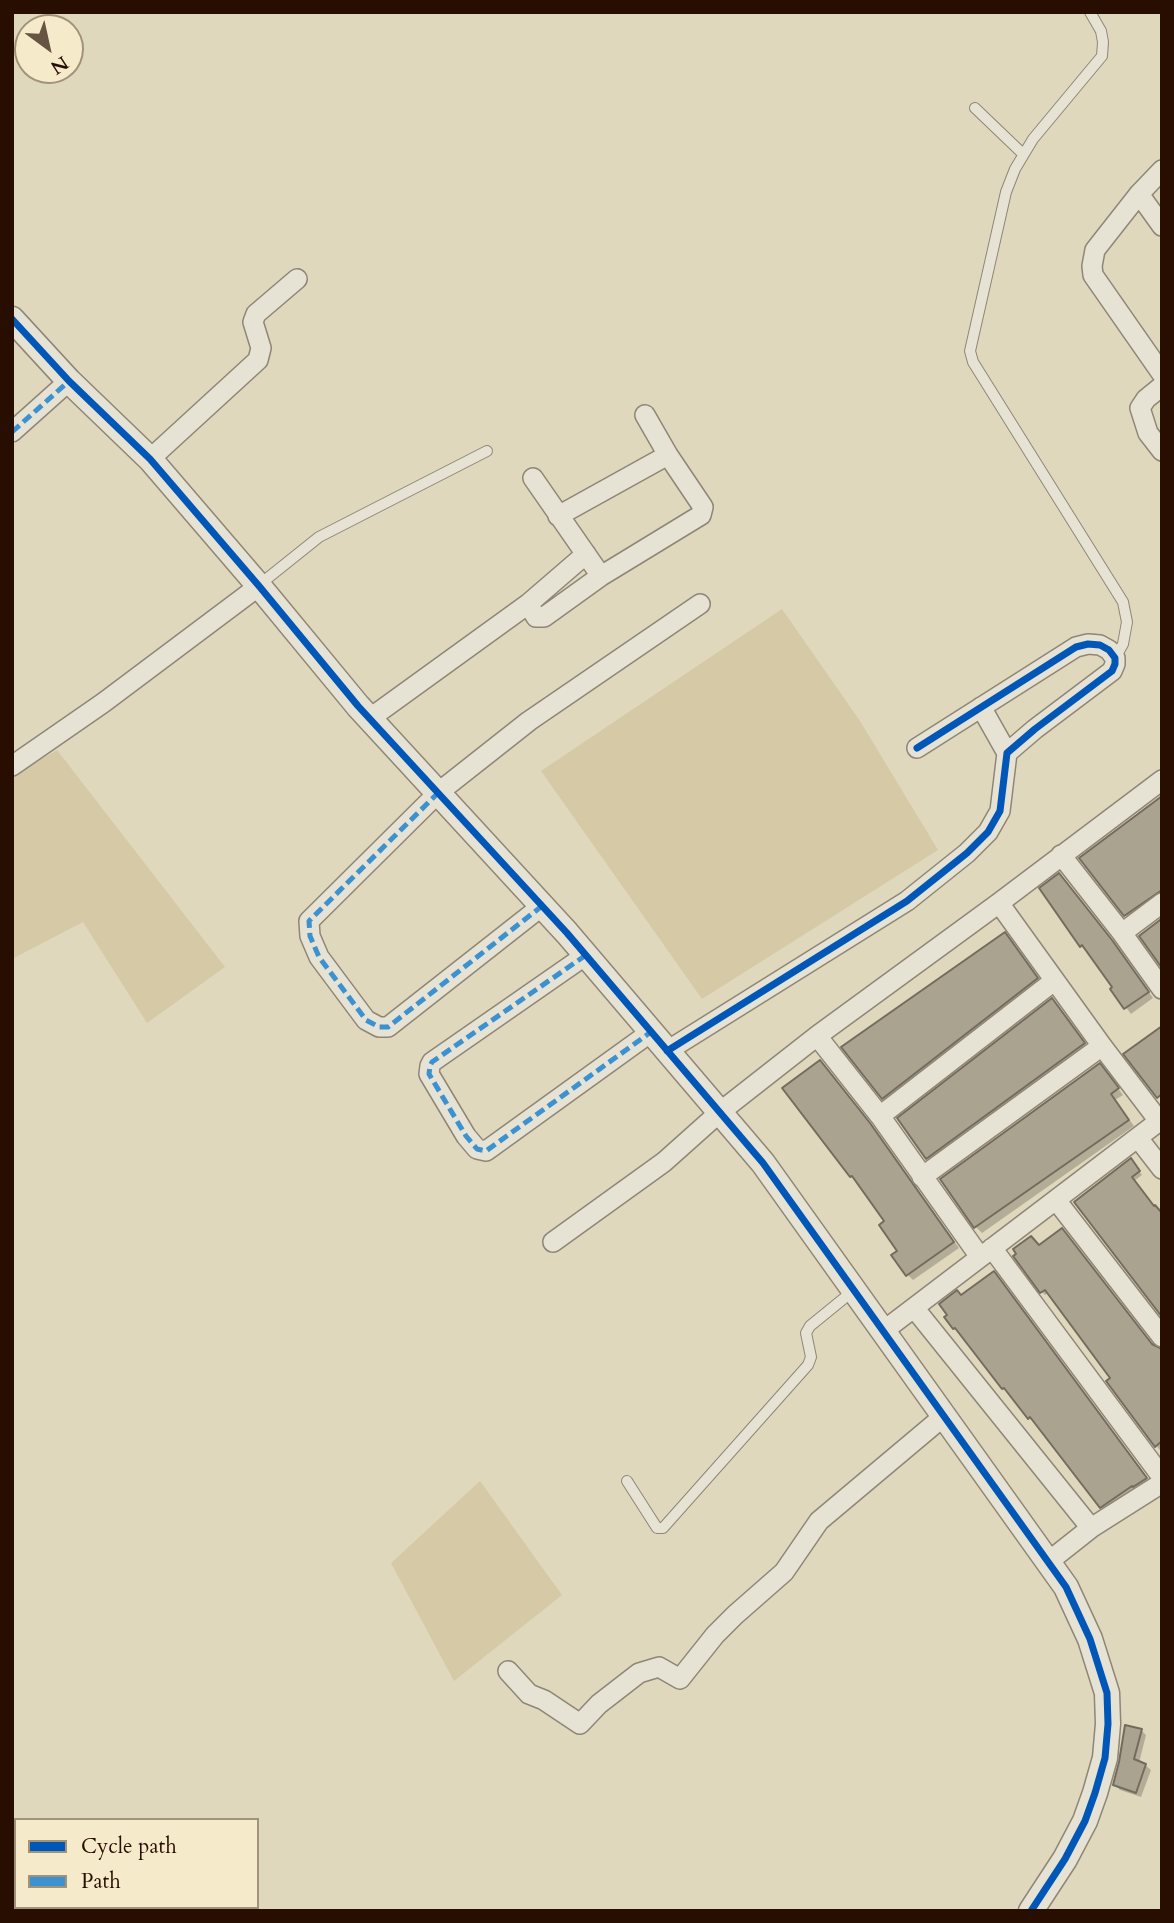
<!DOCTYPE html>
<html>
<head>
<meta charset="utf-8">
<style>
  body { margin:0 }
  #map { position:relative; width:1174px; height:1923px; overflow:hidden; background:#e0d8bd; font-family:Cardo,serif }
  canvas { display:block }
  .frame { position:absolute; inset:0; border:14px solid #280d01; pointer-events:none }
  .legend { position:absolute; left:14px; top:1818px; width:245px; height:91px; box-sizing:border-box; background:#f5ebca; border:2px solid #a3927a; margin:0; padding:9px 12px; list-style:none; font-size:21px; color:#280d01 }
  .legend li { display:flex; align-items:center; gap:14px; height:35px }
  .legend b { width:35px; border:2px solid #a3927a }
  .north { position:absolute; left:14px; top:14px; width:70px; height:70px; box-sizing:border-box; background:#f5ebca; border:2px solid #a3927a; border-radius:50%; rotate:147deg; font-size:19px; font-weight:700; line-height:28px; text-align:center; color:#280d01 }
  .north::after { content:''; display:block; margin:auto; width:24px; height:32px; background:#685443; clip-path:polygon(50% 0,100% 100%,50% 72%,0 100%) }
</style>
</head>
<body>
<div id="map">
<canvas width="1174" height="1923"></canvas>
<div class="frame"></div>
<ul class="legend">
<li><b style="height:9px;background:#0057b8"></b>Cycle path</li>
<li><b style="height:9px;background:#3c92d0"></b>Path</li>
</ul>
<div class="north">N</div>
</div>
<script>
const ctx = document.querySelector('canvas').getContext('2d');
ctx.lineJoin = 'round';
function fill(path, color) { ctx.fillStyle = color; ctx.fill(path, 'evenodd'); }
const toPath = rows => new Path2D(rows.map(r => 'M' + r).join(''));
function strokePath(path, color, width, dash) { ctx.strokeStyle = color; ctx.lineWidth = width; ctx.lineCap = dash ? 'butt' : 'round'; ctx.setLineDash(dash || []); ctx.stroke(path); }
const green = toPath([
  [782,609,860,721,938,850,702,999,541,771],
  [57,750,225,967,147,1023,83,922,12,959,12,776],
  [480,1481,562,1595,454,1681,391,1563]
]);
const shadow = toPath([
  [1162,798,1162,898,1131,921,1126,915],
  [1042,888,1118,948,1153,998,1131,1014,1112,989,1115,987,1088,951,1087,952,1081,946],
  [1011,940,1042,985,889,1103,883,1098],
  [1052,1000,1089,1050,933,1164,927,1158],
  [1105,1071,1123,1095,1115,1100,1134,1126,982,1233,976,1227],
  [876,1131,959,1248,913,1280,907,1274,886,1221,851,1176],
  [1134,1164,1142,1175,1134,1181,1076,1202],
  [1016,1256,1162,1362,1162,1453,1108,1381,1112,1378,1049,1292,1045,1295,1042,1292],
  [996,1275,1148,1481,1137,1488,1136,1487,1103,1509,1034,1418,1031,1420,1029,1418,961,1297],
  [1141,1730,1146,1735,1139,1763,1145,1765,1151,1770,1141,1797,1120,1790,1115,1785]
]);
const building = toPath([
  [1162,796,1162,890,1124,916,1079,858,1162,796],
  [1059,873,1112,940,1149,992,1124,1009,1110,989,1112,987,1082,945,1080,947,1039,888,1059,873],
  [1160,920,1162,922,1162,968,1139,936,1160,920],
  [1005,932,1038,978,882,1099,841,1047,1005,932],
  [1052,998,1085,1043,926,1159,897,1118,1052,998],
  [1162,1026,1162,1094,1157,1098,1123,1054,1162,1026],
  [820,1060,870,1123,954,1242,906,1276,891,1255,897,1251,879,1225,884,1221,852,1176,850,1177,782,1088,820,1060],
  [1100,1063,1119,1088,1111,1094,1129,1120,974,1228,940,1179,1100,1063],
  [1131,1158,1140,1171,1132,1177,1154,1206,1155,1205,1162,1213,1162,1317,1074,1202,1131,1158],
  [1062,1228,1152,1344,1162,1349,1162,1441,1155,1447,1106,1381,1110,1378,1045,1290,1040,1293,1013,1256,1016,1254,1013,1249,1031,1236,1039,1245,1062,1228],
  [994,1271,1147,1478,1133,1487,1132,1486,1100,1508,1030,1417,1028,1419,1004,1388,1002,1389,955,1328,953,1329,944,1317,947,1315,939,1304,957,1290,961,1295,994,1271],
  [1125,1725,1142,1729,1134,1759,1146,1764,1136,1793,1113,1785,1119,1762,1125,1725]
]);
const service = toPath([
  [1090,12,1101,31,1103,42,1102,56,1033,139,1015,169,1006,192,970,351,973,362,1123,602,1127,622,1123,644,1115,658],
  [975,108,1023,154],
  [259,585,319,537,487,451],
  [627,1481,657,1528,663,1528,808,1365,811,1357,806,1333,810,1326,853,1291]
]);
const minor = toPath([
  [1162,170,1139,194,1095,250,1092,266,1093,275,1162,374],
  [1139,194,1162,226],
  [1162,386,1146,399,1140,408,1148,433,1162,451],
  [12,432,69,381],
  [150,459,258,360,261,348,253,322,256,314,297,279],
  [533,478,601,576],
  [558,516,668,455],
  [528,604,586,554],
  [981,707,1007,753],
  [369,719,528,604,536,617,544,617,601,576,701,515,703,507,668,455,645,415],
  [12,766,103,703,259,586],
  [1061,855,1122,933,1162,903],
  [999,903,1102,1046,1159,1121],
  [542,906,388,1027,379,1027,366,1020,319,957,310,936,309,921,439,792,529,721,700,604],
  [1122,933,1162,989],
  [586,955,432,1062,430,1066,429,1074,466,1136,477,1149,486,1151,651,1032],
  [817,1036,880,1116,980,1257],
  [667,1051,907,901,967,853,988,832,1000,811,1007,753,1035,729,1112,671,1115,664,1115,658,1109,650,1100,645,1088,644,1076,647,917,748],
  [880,1116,1054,981],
  [1138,1138,1162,1169],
  [922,1177,1102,1046],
  [1056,1200,1162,1337],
  [553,1242,664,1162,720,1112,817,1036,999,903,1162,780],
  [992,1248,1162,1477],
  [915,1309,1091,1528],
  [882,1332,1162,1119],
  [1048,1562,1091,1528,1162,1483],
  [508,1671,529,1694,544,1700,580,1724,599,1704,639,1673,659,1667,680,1679,715,1635,735,1615,784,1572,819,1521,944,1416]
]);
const tertiary = toPath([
  [12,319,69,381,150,459,259,586,358,706,567,933,763,1163,1066,1587,1090,1639,1107,1693,1108,1724,1105,1758,1095,1793,1085,1821,1065,1859,1031,1911]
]);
const quiet = toPath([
  [12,432,69,381],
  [439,792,309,921,310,936,319,957,366,1020,379,1027,388,1027,542,906],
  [586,955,432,1062,430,1066,429,1074,466,1136,477,1149,486,1151,651,1032]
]);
const cycleway = toPath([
  [12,319,69,381,150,459,259,586,358,706,567,933,763,1163,1066,1587,1090,1639,1107,1693,1108,1724,1105,1758,1095,1793,1085,1821,1065,1859,1031,1911],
  [667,1051,907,901,967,853,988,832,1000,811,1007,753,1035,729,1112,671,1115,664,1115,658,1109,650,1100,645,1088,644,1076,647,917,748]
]);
fill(green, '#d6c9a5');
fill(shadow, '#0003');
fill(building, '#aaa390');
strokePath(building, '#746b5d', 2);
strokePath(service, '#8e8676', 12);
strokePath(minor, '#8e8676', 22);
strokePath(tertiary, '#8e8676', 27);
strokePath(service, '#e6e2d4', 10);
strokePath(minor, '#e6e2d4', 19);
strokePath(tertiary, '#e6e2d4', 24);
strokePath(quiet, '#3c92d0', 5, [10, 5]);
strokePath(cycleway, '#0057b8', 7);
</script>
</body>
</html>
